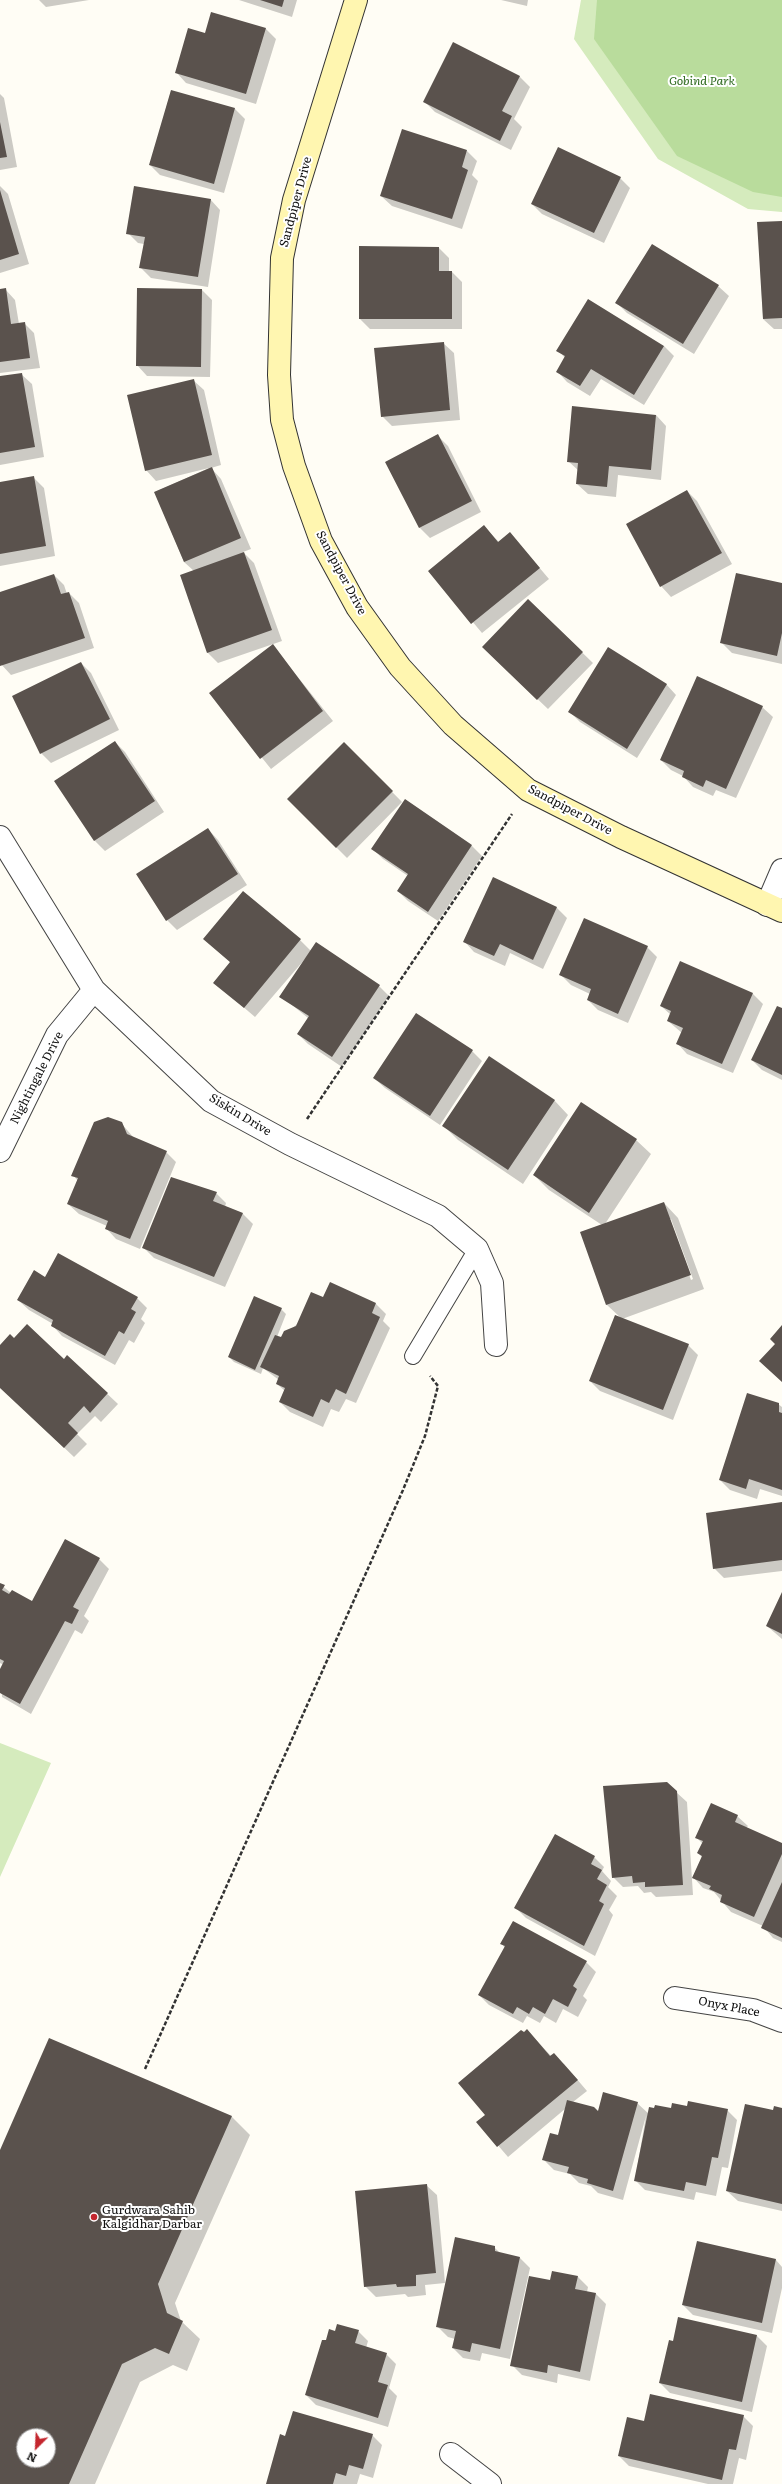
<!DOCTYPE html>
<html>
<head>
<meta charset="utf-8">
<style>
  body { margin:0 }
  #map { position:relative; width:782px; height:2484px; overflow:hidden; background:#fffdf5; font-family:Literata,serif }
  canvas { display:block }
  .north { position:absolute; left:16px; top:2428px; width:40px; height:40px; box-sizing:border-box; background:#fff; border:1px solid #a0a0a0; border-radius:50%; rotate:204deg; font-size:11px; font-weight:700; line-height:16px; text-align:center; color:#111 }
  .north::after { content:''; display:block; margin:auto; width:14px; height:18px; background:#c4262e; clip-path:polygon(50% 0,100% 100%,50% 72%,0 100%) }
</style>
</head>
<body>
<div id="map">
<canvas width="782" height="2484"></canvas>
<div class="north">N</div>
</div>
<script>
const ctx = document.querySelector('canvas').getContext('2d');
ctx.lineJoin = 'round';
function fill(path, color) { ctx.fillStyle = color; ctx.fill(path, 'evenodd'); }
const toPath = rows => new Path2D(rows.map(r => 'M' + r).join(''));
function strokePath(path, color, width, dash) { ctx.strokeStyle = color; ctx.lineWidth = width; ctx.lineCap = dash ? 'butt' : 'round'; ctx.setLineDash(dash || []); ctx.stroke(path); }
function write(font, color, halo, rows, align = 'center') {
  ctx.font = font + ' Literata,serif'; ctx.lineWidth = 4; ctx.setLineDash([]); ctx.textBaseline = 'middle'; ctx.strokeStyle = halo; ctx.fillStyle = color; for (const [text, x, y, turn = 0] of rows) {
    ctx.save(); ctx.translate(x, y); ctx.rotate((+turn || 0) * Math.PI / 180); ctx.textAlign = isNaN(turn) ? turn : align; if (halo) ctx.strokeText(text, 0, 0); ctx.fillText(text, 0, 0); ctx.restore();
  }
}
const green = toPath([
  [581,0,782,0,782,212,748,209,658,159,574,39],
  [0,1743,51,1763,0,1877]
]);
const forest = toPath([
  [597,0,782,0,782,197,753,192,677,156,594,39]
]);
const shadow = toPath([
  [39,0,89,0,46,7],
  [239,0,297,0,292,17],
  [501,0,528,0,527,6],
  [266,29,276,39,256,104,186,83,176,72,206,34],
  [519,76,530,87,514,119,522,127,511,150,435,112,425,102],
  [171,91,235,109,245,119,224,193,160,175,150,165],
  [0,94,4,98,17,167,0,170],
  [467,151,477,161,472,175,478,181,462,229,392,206,381,196],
  [620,178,630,188,604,243,542,214,532,204],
  [0,186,8,194,29,264,0,273],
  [210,199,220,210,208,287,151,278,140,267,144,244,138,243,128,233],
  [782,222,782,329,774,329,763,319,758,223],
  [652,245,718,286,729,296,694,354,627,313,617,303],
  [439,248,449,258,449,272,452,272,462,282,462,329,370,329,360,319],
  [5,289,15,300,19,324,24,323,34,333,40,368,0,373,0,290],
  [202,290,212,300,210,377,147,376,137,365],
  [443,343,454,353,460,420,392,426,382,416],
  [664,346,674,356,644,405,601,379,590,396,567,382,557,371,565,358,558,350],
  [21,374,32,384,44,457,0,465,0,377],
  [193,380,204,390,221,465,211,468,221,479,251,549,243,552,254,563,282,641,218,663,208,653,181,576,194,571,184,562,155,492,209,468,156,481,146,470],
  [656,415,666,426,661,480,618,475,616,497,588,494,577,484,579,471,568,461],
  [437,435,448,446,481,512,430,538,420,528,386,462],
  [34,478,44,488,55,556,0,566,0,483],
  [687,491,697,501,732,564,671,597,661,586,627,524],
  [484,527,499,542,510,533,549,579,482,633,430,571],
  [54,575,64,585,67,594,69,593,79,603,94,648,11,675,0,663,0,593],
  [782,584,782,664,732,653,722,643],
  [528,600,593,663,548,709,493,657],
  [273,646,333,721,271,769,210,693],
  [81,663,91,673,119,730,51,763,41,753],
  [666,684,676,695,637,758,580,722,570,712],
  [762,707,773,717,736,798,716,790,713,796,693,787,683,776,671,770,661,760],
  [115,742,125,752,164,812,105,851,95,841,55,781],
  [344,743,402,802,347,858,288,799],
  [405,801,472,846,482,856,438,921,408,901,398,891,408,876,383,859,373,849],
  [208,829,218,840,247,885,177,930,167,920],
  [494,878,557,908,567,918,543,969,510,953,505,966,474,952,464,941],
  [204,939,300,940,311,951,379,986,389,996,342,1067,308,1044,298,1034,308,1018,281,996,311,952,255,1017,214,982,231,963],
  [647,947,657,957,628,1023,598,1010,588,1000,590,994,571,985,561,975],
  [753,994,763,1004,733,1073,687,1054,677,1043,682,1033,668,1021,671,1015,661,1006],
  [782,1009,782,1080,762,1070,752,1060],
  [472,1051,482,1061,440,1125,385,1088,374,1078],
  [554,1100,568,1115,523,1184,458,1140,444,1126],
  [121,1123,134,1138,166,1152,176,1162,140,1249,116,1239,106,1228,107,1226,79,1214,68,1204,78,1181,73,1175],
  [636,1140,651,1154,605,1224,664,1203,678,1218,704,1289,622,1319,607,1305,581,1232,602,1225,549,1190,534,1175],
  [669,1219,671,1219,693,1279,691,1280],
  [216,1193,226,1203,225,1207,243,1214,253,1224,225,1287,154,1258,144,1248],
  [46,1278,137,1298,147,1308,141,1319,145,1323,134,1343,129,1340,115,1365,62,1336,52,1325,53,1324,29,1310,18,1300],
  [324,1299,376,1304,386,1314,383,1321,390,1328,356,1403,346,1399,339,1412,331,1409,323,1427,290,1412,280,1402,285,1391,277,1384,279,1380,263,1368,261,1374,234,1362,229,1357,281,1309,286,1314,277,1337,281,1339],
  [14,1339,64,1360,67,1356,118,1404,101,1422,95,1416,77,1434,87,1444,74,1457,0,1387,0,1346],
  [688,1345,698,1355,673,1420,600,1391,590,1381],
  [778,1404,782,1407,782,1496,760,1489,757,1499,730,1490,720,1480],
  [782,1504,782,1571,724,1578,714,1568],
  [99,1559,109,1569,84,1616,89,1621,82,1634,75,1630,31,1714,2,1697,0,1671,4,1665,0,1663,0,1584,11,1593,32,1602],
  [782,1594,782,1639,767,1626],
  [676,1792,687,1802,693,1895,656,1897,651,1892,644,1893,638,1886,623,1887,613,1877],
  [737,1816,748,1826,746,1828,782,1844,782,1942,773,1938,763,1926,731,1912,714,1892,703,1888,693,1877,702,1857,698,1853,703,1844,697,1838],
  [594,1857,604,1867,602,1871,611,1881,608,1887,617,1896,609,1910,613,1915,595,1956,526,1918,516,1908],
  [501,1943,586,1962,596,1972,583,1996,587,2000,578,2017,563,2009,556,2023,544,2016,540,2023,527,2016,523,2023,489,2005,479,1995,505,1948],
  [527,2030,551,2056,564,2064,587,2091,573,2102,598,2113,637,2103,649,2114,688,2107,727,2110,737,2120,728,2168,722,2167,716,2196,696,2192,694,2200,645,2190,635,2180,646,2116,623,2200,598,2193,591,2186,579,2183,570,2174,554,2170,543,2159,558,2136,565,2109,508,2157,478,2122,486,2115,524,2033],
  [50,2039,232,2117,250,2135,175,2303,181,2321,200,2339,187,2371,173,2365,140,2382,95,2484,0,2484,0,2152],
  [24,2436,48,2436,48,2460,24,2460],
  [782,2109,782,2211,738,2201,727,2191,774,2111],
  [426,2185,437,2195,445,2283,425,2285,426,2295,408,2297,405,2294,376,2297,365,2286],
  [698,2242,776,2260,782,2267,782,2288,772,2333,693,2315,683,2305],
  [494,2247,501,2254,520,2258,530,2268,510,2359,482,2353,480,2361,463,2358,453,2348,455,2339,448,2337,438,2327],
  [578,2277,588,2287,587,2292,596,2294,606,2304,590,2381,558,2374,557,2383,522,2375,512,2365,551,2281],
  [358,2331,368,2341,366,2348,386,2354,396,2364,389,2388,397,2396,388,2427,316,2405,306,2395,327,2341,335,2332],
  [757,2336,767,2346,752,2412,670,2393,660,2383,673,2342],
  [743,2416,753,2426,746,2460,739,2458,733,2484,708,2484,629,2466,619,2456,645,2422],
  [372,2435,382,2445,373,2478,360,2474,357,2484,267,2484,286,2437]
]);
const building = toPath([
  [260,0,284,0,282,7],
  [211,12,266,28,246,94,175,73,188,28,205,33],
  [453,42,520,76,502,111,512,116,500,141,423,102],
  [171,90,235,108,214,184,149,165],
  [0,122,7,157,0,158],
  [402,129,467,150,462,167,468,170,452,219,380,196],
  [558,147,621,177,594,233,531,204],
  [134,186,211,199,198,277,139,268,145,237,126,234],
  [0,190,19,254,0,260],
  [782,221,782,318,763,319,757,222],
  [652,244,719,285,683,344,615,303],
  [359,246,439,247,439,271,452,271,452,319,359,319],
  [6,288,11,324,25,322,30,358,0,362,0,289],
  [137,288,202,289,201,367,136,366],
  [588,299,664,346,634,395,591,369,580,386,556,372,565,356,556,351],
  [444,342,450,410,381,417,374,348],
  [22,373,35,447,0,453,0,376],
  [194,379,212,455,145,471,127,395],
  [572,406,656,415,651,470,609,466,607,487,576,484,578,463,567,462],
  [438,434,472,501,419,528,385,462],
  [212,467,241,538,184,562,154,492],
  [34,476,46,546,0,554,0,482],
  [687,490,722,553,660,587,626,524],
  [484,525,498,542,510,532,540,568,471,624,428,571],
  [244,552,272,630,207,653,180,575],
  [736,573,782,583,782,633,777,656,720,643],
  [54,574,61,594,69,592,85,638,0,666,0,592],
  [528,599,583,652,537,700,482,647],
  [273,644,323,711,260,759,209,693],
  [608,647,667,684,627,749,568,712],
  [81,662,110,719,40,754,12,696],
  [697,676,763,706,726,789,706,780,703,787,682,777,684,771,660,760],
  [115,741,155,801,94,841,54,781],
  [344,742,393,791,336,848,287,799],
  [405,799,472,845,428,912,397,891,408,874,371,849],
  [208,828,238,874,166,921,136,874],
  [493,877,557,907,533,960,500,944,494,956,463,942],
  [243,891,301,939,244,1008,213,983,230,962,203,939],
  [584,918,648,946,618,1014,587,1000,591,989,559,975],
  [316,942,380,985,332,1057,297,1034,309,1016,279,997],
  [680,961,753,993,722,1064,676,1044,683,1028,667,1021,671,1011,660,1006],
  [777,1006,782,1008,782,1075,751,1060],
  [416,1013,473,1050,430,1116,373,1078],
  [489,1056,555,1100,508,1170,442,1126],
  [581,1102,637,1139,589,1213,533,1175],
  [108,1117,122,1122,127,1134,167,1151,130,1239,105,1229,108,1221,67,1204,78,1178,71,1176,94,1122],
  [171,1177,217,1192,213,1201,243,1213,214,1277,142,1248],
  [664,1202,691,1275,606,1305,580,1232],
  [58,1253,138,1297,131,1309,136,1312,124,1334,119,1331,105,1356,51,1326,53,1320,17,1300,34,1270,45,1277],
  [330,1282,376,1303,372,1313,380,1317,346,1394,336,1389,329,1403,321,1399,313,1417,279,1402,285,1388,276,1384,279,1376,260,1367,275,1335,281,1337,284,1331,296,1326,311,1292,323,1297],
  [254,1296,282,1308,255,1370,228,1357],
  [615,1315,689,1344,663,1410,589,1381],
  [27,1324,64,1359,67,1355,108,1393,90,1413,84,1406,68,1423,78,1433,64,1448,0,1388,0,1345,10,1334,14,1338],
  [782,1325,782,1382,759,1361,775,1344,770,1339],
  [747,1393,779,1403,779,1412,782,1413,782,1490,749,1479,746,1489,719,1480],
  [782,1502,782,1560,713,1569,706,1513],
  [65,1539,100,1558,73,1607,79,1610,72,1624,65,1621,20,1704,0,1693,0,1669,4,1661,0,1659,0,1583,5,1585,2,1590,9,1594,12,1590,32,1601],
  [782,1592,782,1634,766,1626],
  [667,1782,677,1791,683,1885,645,1887,645,1882,633,1883,632,1876,612,1878,603,1786],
  [711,1803,738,1815,735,1822,782,1843,782,1854,754,1917,720,1902,722,1895,709,1889,711,1886,692,1878,702,1856,697,1853,703,1841,695,1838],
  [555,1834,595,1856,591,1864,602,1870,597,1879,607,1885,599,1901,604,1904,584,1946,514,1908],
  [782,1882,782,1938,761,1928],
  [513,1921,587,1961,573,1986,577,1989,568,2007,553,1999,545,2014,533,2007,529,2014,517,2007,513,2014,478,1995,505,1946,500,1944],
  [527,2029,550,2056,554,2053,578,2080,497,2147,476,2122,485,2115,458,2083,521,2030,524,2032],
  [49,2038,232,2116,158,2284,167,2313,183,2321,169,2354,155,2348,122,2364,69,2484,0,2484,0,2150],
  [24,2436,48,2436,48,2460,24,2460],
  [603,2092,638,2102,613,2191,587,2183,588,2179,567,2173,569,2167,542,2160,550,2133,558,2135,567,2100,594,2107,598,2111],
  [688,2101,728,2109,718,2158,712,2157,706,2186,686,2182,684,2191,634,2181,649,2107,654,2108,655,2105,671,2108,672,2103,687,2106],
  [745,2104,773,2110,774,2106,782,2108,782,2204,726,2191],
  [427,2184,436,2273,416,2275,416,2286,397,2287,396,2284,364,2287,355,2191],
  [455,2237,495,2246,495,2251,520,2257,500,2349,472,2343,470,2352,452,2348,456,2331,436,2327],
  [697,2241,776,2259,762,2323,682,2305],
  [552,2271,578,2276,575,2289,596,2293,580,2372,548,2365,547,2373,510,2366,529,2276,550,2280],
  [678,2317,757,2335,742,2402,659,2383,669,2340,673,2341],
  [337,2324,359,2330,355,2343,387,2353,378,2382,388,2385,378,2418,305,2395,322,2340,326,2340,329,2329,335,2331],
  [650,2394,744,2415,736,2450,729,2449,722,2480,618,2456,627,2417,644,2421],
  [293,2411,373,2434,363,2469,349,2465,346,2476,336,2473,333,2484,266,2484,280,2434,285,2436]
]);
const path = toPath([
  [307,1119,512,814],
  [145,2069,403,1490,425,1436,438,1386,430,1376]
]);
const lane = toPath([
  [413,1356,477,1249]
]);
const street = toPath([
  [0,837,94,990,211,1101,290,1144,438,1216,477,1249,492,1283,496,1345],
  [767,905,782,870],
  [0,1151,57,1035,94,990],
  [675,1998,753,2010,782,2021],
  [451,2454,490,2484]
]);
const secondary = toPath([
  [356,0,294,200,282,258,279,375,282,420,294,466,321,541,357,607,400,667,453,725,528,790,621,837,782,911]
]);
const markers = [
  [94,2217,4,"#c4262e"]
];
const parkNames = [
  ["Gobind Park",702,81]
];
const streetNames = [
  ["Sandpiper Drive",296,202,-75],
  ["Sandpiper Drive",341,573,62],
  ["Sandpiper Drive",570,810,28],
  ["Nightingale Drive",37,1078,-63],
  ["Siskin Drive",240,1115,31],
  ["Onyx Place",729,2007,11]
];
const poiNames = [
  ["Gurdwara Sahib",102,2210],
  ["Kalgidhar Darbar",102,2224]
];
fill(green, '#d5ebbd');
fill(forest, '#b9dc9c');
fill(shadow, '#0003');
fill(building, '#5a524d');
strokePath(lane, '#444', 18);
strokePath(street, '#444', 24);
strokePath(secondary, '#333', 24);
strokePath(path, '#333', 2.5, [4, 2]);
strokePath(lane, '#fff', 16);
strokePath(street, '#fff', 22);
strokePath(secondary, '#fff6b0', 22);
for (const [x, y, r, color] of markers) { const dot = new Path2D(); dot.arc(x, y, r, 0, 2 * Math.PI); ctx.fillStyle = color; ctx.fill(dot); strokePath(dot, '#fff', 1.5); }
write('italic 12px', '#2f6b1f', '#fff', parkNames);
write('12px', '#111', '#fff', streetNames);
write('12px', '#111', '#fff', poiNames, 'left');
</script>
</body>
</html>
